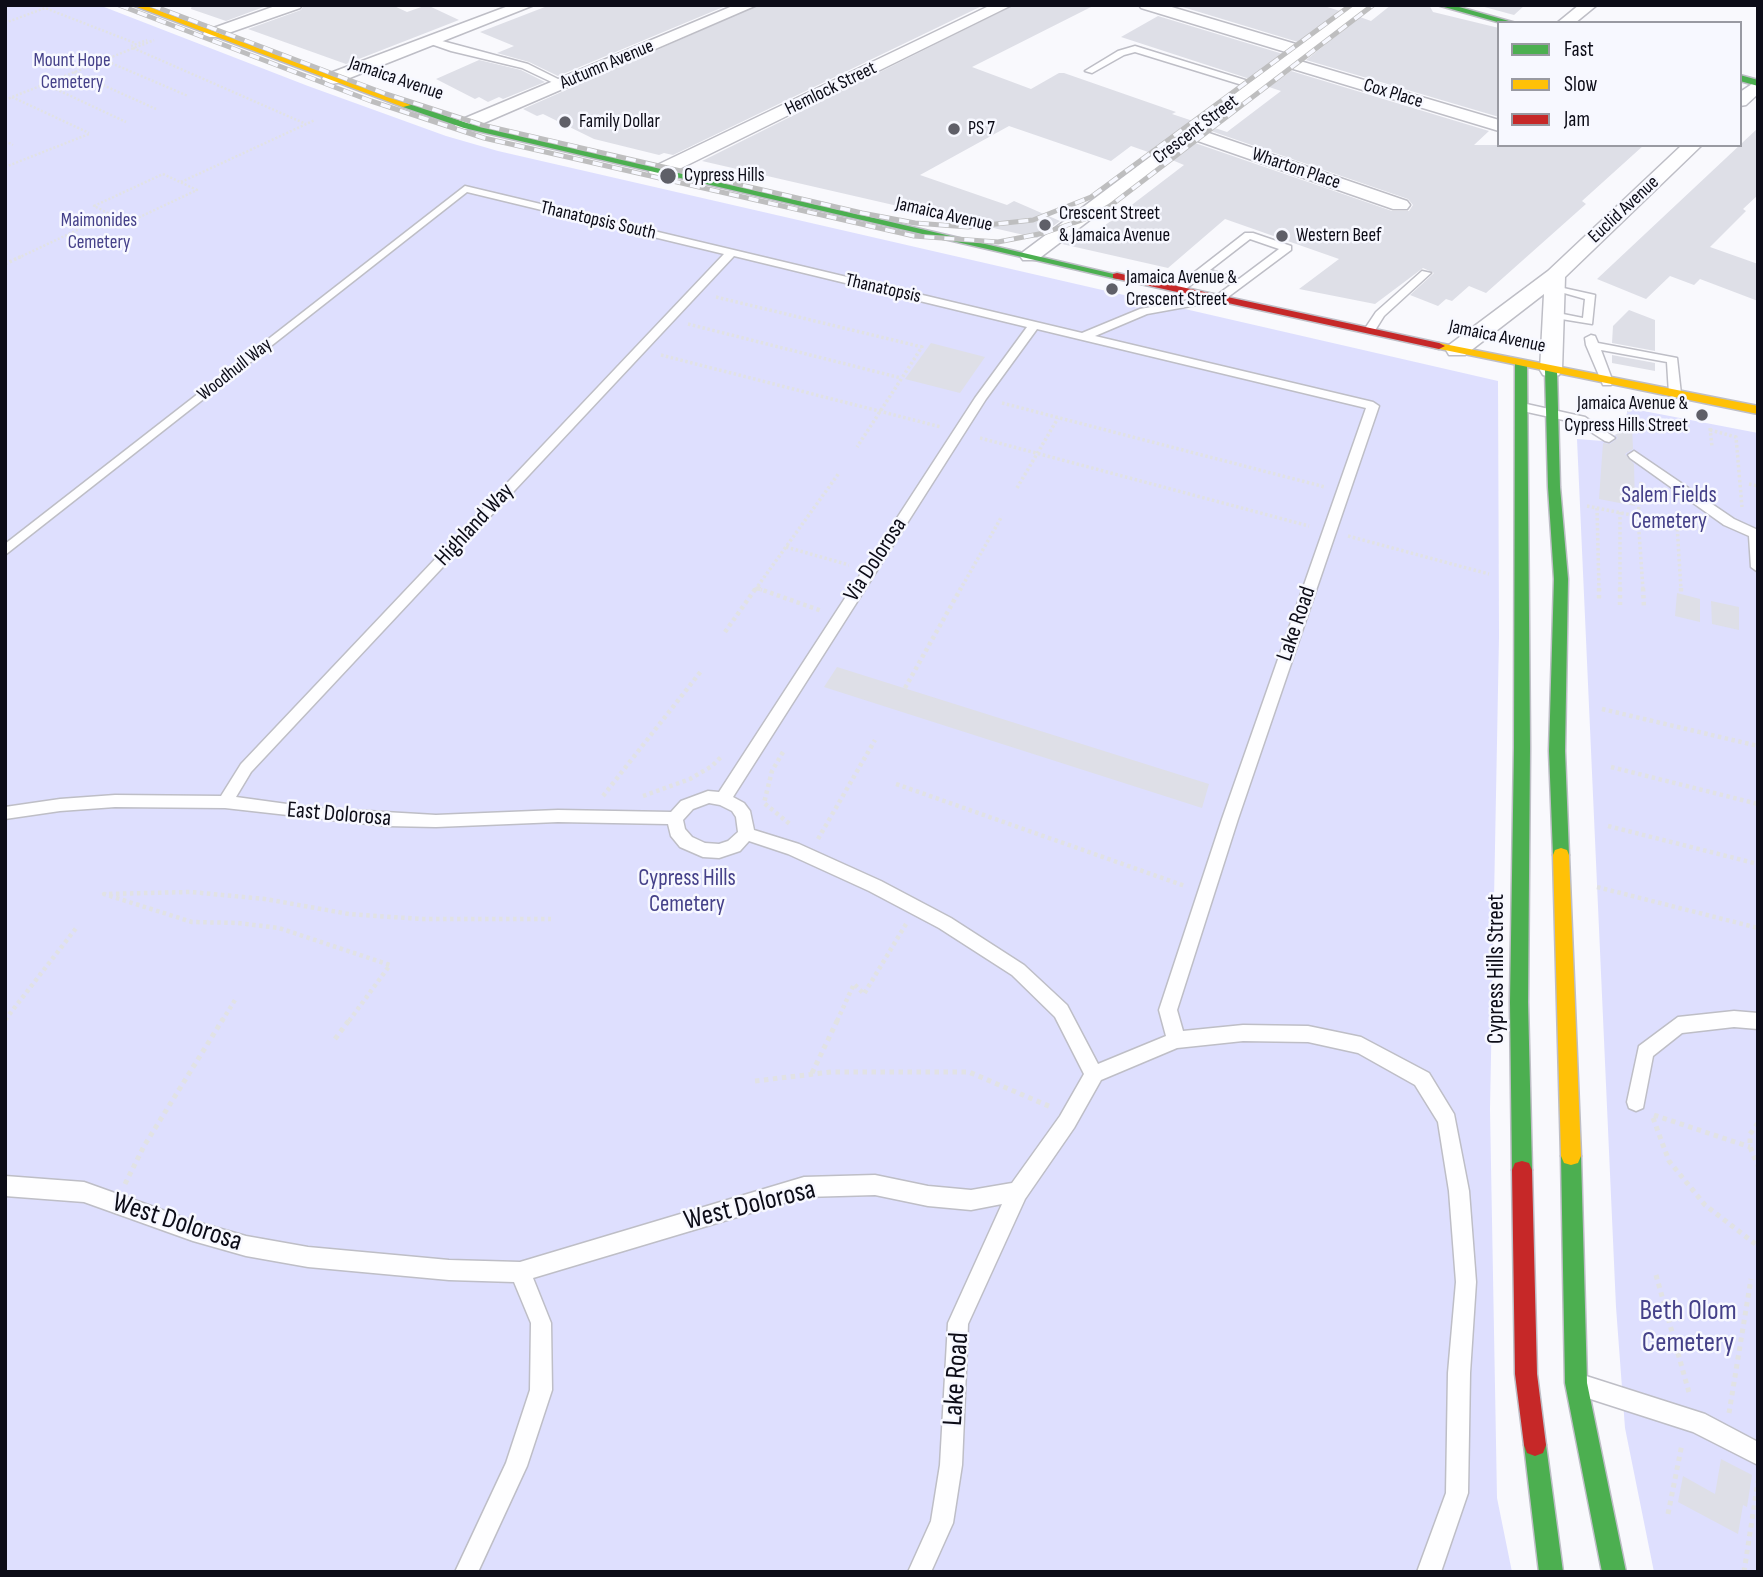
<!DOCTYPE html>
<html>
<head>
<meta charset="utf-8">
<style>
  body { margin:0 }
  #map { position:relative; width:1763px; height:1577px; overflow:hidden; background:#f9f9fd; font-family:"Sofia Sans Condensed",sans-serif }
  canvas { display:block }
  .frame { position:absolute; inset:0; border:7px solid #0c0c17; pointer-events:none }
  .legend { position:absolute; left:1497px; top:21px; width:245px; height:126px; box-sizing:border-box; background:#f7f8ff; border:2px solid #999aa2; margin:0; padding:9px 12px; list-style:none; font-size:21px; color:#0c0c17 }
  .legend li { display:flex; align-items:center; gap:14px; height:35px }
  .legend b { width:35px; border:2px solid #999aa2 }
</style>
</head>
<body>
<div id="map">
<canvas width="1763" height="1577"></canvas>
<div class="frame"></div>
<ul class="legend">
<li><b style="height:9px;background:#4caf50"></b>Fast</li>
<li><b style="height:9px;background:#ffc107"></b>Slow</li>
<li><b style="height:9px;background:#c62828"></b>Jam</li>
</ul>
</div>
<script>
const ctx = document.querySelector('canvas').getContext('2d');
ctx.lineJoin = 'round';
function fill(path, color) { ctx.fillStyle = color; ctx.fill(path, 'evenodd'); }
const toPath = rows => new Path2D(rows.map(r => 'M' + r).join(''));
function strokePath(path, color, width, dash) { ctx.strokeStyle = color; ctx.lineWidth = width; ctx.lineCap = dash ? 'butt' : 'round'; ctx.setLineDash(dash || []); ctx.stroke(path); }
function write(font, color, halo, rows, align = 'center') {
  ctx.font = font + ' "Sofia Sans Condensed",sans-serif'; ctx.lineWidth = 5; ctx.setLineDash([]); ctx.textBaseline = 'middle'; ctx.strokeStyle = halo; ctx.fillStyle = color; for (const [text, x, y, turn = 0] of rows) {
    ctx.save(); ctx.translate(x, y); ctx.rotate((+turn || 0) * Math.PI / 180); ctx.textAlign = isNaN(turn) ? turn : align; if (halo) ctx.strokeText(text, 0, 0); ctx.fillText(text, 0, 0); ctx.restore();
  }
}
const green = toPath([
  [5,5,99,5,308,86,446,136,498,151,1498,381,1499,637,1490,1109,1497,1498,1512,1572,5,1572],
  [1628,408,1758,433,1758,1572,1654,1572,1625,1428,1616,1307,1577,439,1603,441,1623,431]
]);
const building = toPath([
  [192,5,269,5,226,21,191,9],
  [304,5,392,5,407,12,427,5,459,20,346,64,248,29,301,10],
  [550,5,728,5,558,76,529,62,497,53,514,46,480,32],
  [759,5,984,5,673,155,664,153,659,155,594,139,543,114,537,116,523,109],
  [1014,5,1095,5,972,67,1031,89,1059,73,1064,73,1176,112,1172,114,1193,121,1151,153,1131,146,1111,161,1009,126,920,175,1007,205,1014,201,1060,221,1037,238,702,161],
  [1176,5,1321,5,1340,11,1298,42],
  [1391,5,1429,5,1433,12,1499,28,1499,117,1306,60,1360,17,1371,21],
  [1477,5,1525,5,1514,15],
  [1158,16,1283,54,1250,79,1121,37],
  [479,60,521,70,545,82,503,99,499,97,488,102,479,97,475,99,436,79],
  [1291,71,1489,131,1474,145,1644,145,1582,201,1586,204,1486,293,1469,286,1452,301,1446,299,1438,306,1410,295,1434,273,1423,268,1375,304,1299,289,1339,259,1225,219,1168,268,1062,244,1078,232,1088,238,1116,217,1184,165,1172,160,1195,143,1392,211,1409,211,1413,205,1408,199,1211,131,1215,128,1227,132,1281,91,1269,87],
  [1758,128,1758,195,1743,209,1746,211,1710,247,1758,264,1758,301,1700,279,1694,285,1670,276,1646,299,1597,279],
  [1629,310,1655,320,1655,351,1612,343,1613,326],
  [931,343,985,357,960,393,905,379],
  [1612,355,1655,363,1655,371,1612,363],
  [1632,426,1633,449,1625,454,1634,464,1635,506,1599,499,1603,443,1610,444,1618,438,1615,435],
  [1677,593,1700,599,1700,622,1675,616],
  [1711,601,1739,607,1739,630,1712,624],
  [837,667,1209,784,1202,808,824,687],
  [1721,1459,1752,1475,1747,1507,1743,1505,1738,1534,1678,1502,1683,1476,1715,1494]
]);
const pathFar3 = toPath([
  [5,23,45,8,135,43],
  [131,46,147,40],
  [133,48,306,124],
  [104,60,188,96],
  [74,72,156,109],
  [45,84,126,122],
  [12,97,89,133],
  [5,100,154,40],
  [5,141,13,145],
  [5,167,89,134],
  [163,174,197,190,127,223,94,206,163,174],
  [181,182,315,120],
  [18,258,109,215]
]);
const pathFar2 = toPath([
  [5,264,22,256],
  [716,297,922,347,857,447],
  [688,324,901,378],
  [661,355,941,427],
  [1002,403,1325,487],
  [1710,428,1712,447],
  [1710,430,1736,437,1742,507],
  [1628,432,1629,406],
  [980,438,1309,526],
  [1641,482,1638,516,1643,590],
  [1749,484,1758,486],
  [1017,488,1058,418],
  [1587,506,1701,529],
  [1597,508,1599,590],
  [1620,512,1620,590],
  [1677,524,1681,590],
  [1348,536,1489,574],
  [786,547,849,565],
  [756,588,762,590],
  [755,590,839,473],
  [960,590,1002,516]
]);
const pathFar1 = toPath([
  [757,588,822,611],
  [1599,588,1599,599],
  [1620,588,1620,605],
  [1643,588,1644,608],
  [1681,588,1681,594],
  [725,632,756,588],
  [905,688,961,588],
  [1602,709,1758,746],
  [783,752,772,771,764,803,791,825],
  [1611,767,1758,804],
  [896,784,1185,886],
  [603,796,702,670],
  [643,796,690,779,712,766,722,756],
  [1608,826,1758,864],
  [818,839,875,740],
  [1597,887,1758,928],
  [5,1020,77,927],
  [222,1021,235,1000],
  [349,1021,390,965,279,928,238,923,192,922,104,894,191,892,265,899,349,914,421,919,551,919],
  [837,1021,854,984,864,994,906,924]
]);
const path = toPath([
  [335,1039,350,1019],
  [812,1073,838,1019],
  [755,1081,831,1072,969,1072,1051,1107],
  [1654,1115,1750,1147],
  [1653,1118,1669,1161,1705,1205,1758,1246],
  [1758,1123,1750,1134,1750,1147,1758,1166],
  [125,1184,144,1146,223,1019],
  [1656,1275,1690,1396],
  [1729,1413,1751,1279],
  [1668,1514,1682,1444],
  [1744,1572,1758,1481]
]);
const lane = toPath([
  [431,38,528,64,568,84,560,86,522,68,451,51,428,43,427,41,431,38],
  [1135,46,1258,84,1260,86,1252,88,1135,52,1124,55,1092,73,1085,71,1118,51,1135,46],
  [465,186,1082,333,1140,309,1217,295,1232,284,1204,275,1183,291,1173,289,1245,233,1253,233,1291,246,1291,250,1224,300,1147,314,1095,336,1373,402,1379,406,1238,819,1177,1010,1183,1031,1243,1025,1308,1026,1361,1037,1429,1073,1454,1114,1469,1191,1476,1282,1470,1373,1468,1493,1441,1572,1417,1572,1446,1493,1448,1373,1456,1282,1449,1191,1438,1122,1415,1085,1358,1053,1308,1042,1243,1041,1177,1048,1101,1080,1074,1128,1025,1199,968,1324,962,1465,953,1523,931,1572,908,1572,931,1521,940,1465,948,1323,1002,1204,971,1210,928,1206,875,1195,804,1197,533,1278,551,1323,552,1390,527,1466,478,1572,455,1572,506,1463,530,1390,531,1323,514,1282,449,1280,308,1267,246,1256,193,1241,84,1202,5,1196,5,1176,84,1182,193,1221,246,1236,308,1247,449,1260,520,1262,804,1177,875,1175,928,1186,971,1190,1012,1183,1060,1116,1084,1074,1055,1017,1012,975,939,928,869,891,788,854,749,841,740,851,719,858,703,857,680,847,671,836,668,824,558,822,436,827,386,826,225,808,115,807,60,811,5,819,5,807,60,799,115,795,221,796,241,764,724,254,467,192,5,555,5,544,465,186],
  [1250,239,1279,249,1239,279,1210,270,1250,239],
  [734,256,1027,327,975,398,719,792,708,791,681,801,671,812,558,810,436,815,316,808,236,797,251,772,734,256],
  [1037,329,1366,408,1222,819,1159,1010,1166,1036,1098,1064,1067,1005,1024,965,951,918,881,881,799,844,754,830,750,811,744,803,733,797,986,399,1037,329],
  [709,803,720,805,732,811,736,817,738,832,728,841,719,844,705,843,692,837,685,829,683,820,693,809,709,803],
  [1422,271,1431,273,1384,316,1374,332,1366,332,1364,330,1376,312,1422,271],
  [1550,285,1595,295,1592,324,1549,317,1549,313,1553,312,1583,318,1585,299,1550,289,1550,285],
  [1591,335,1595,336,1598,343,1677,358,1681,394,1675,398,1669,394,1667,362,1601,350,1613,382,1611,385,1603,385,1586,345,1585,338,1591,335],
  [1522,403,1585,417,1615,438,1609,442,1605,441,1577,423,1518,410,1516,407,1522,403],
  [1634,451,1734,519,1758,530,1758,572,1751,567,1749,536,1724,525,1630,458,1628,455,1634,451],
  [1734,1011,1758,1013,1758,1029,1734,1027,1682,1033,1653,1056,1643,1108,1636,1111,1629,1108,1627,1102,1639,1046,1678,1017,1734,1011],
  [1583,1375,1705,1414,1758,1442,1758,1465,1693,1432,1575,1394,1572,1386,1575,1378,1583,1375]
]);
const street = toPath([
  [278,5,302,5,300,8,217,37,205,37,203,34,205,31,278,5],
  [511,5,534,5,337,83,331,84,322,79,325,75,511,5],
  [735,5,757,5,470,129,458,129,455,125,458,121,735,5],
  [991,5,1012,5,665,176,651,176,649,172,651,168,991,5],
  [1139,5,1165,5,1299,45,1353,5,1371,5,1300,61,1499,120,1499,131,1290,68,1206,132,1407,201,1410,205,1407,209,1393,209,1195,140,1037,260,1023,260,1020,256,1023,252,1289,53,1141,8,1139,5],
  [1579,5,1597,5,1575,23,1557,23,1579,5],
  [1758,80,1758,94,1746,105,1740,106,1740,92,1758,80],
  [1682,145,1702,145,1565,277,1562,370,1559,375,1551,377,1543,375,1540,370,1544,294,1465,355,1449,355,1446,350,1449,345,1548,271,1682,145]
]);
const fast = toPath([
  [1437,5,1452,5,1516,23,1501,23,1437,5],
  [1740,75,1758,80,1758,86,1740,81,1740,75],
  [406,102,467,123,1122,276,1117,279,464,128,403,107,401,105,406,102],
  [1521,360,1527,364,1530,748,1528,1002,1532,1170,1529,1177,1522,1179,1515,1177,1512,1170,1510,1002,1514,748,1515,364,1521,360],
  [1551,366,1557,370,1560,487,1568,579,1565,751,1569,855,1567,860,1561,862,1555,860,1553,855,1549,751,1554,579,1548,487,1545,370,1551,366],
  [1571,1147,1578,1149,1581,1156,1587,1383,1626,1572,1602,1572,1565,1383,1561,1156,1564,1149,1571,1147],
  [1535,1434,1543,1437,1546,1445,1563,1572,1539,1572,1524,1445,1527,1437,1535,1434]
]);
const slow = toPath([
  [132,5,144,5,411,105,403,107,132,5],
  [1439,343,1758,406,1758,414,1435,348,1435,344,1439,343],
  [1561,848,1567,850,1569,855,1581,1156,1578,1163,1571,1165,1564,1163,1561,1156,1553,855,1555,850,1561,848]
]);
const jam = toPath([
  [1117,273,1439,343,1445,346,1439,349,1113,278,1113,274,1117,273],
  [1522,1161,1529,1163,1532,1170,1537,1374,1546,1445,1543,1453,1535,1456,1527,1453,1524,1445,1515,1374,1512,1170,1515,1163,1522,1161]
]);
const rail = toPath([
  [119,5,371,101,484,138,914,236,998,242,1044,233,1091,217,1110,206,1373,5],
  [151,5,386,94,482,125,862,213,915,223,968,227,1033,220,1091,197,1351,5]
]);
const markers = [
  [565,122,7,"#5f5f68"],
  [954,129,7,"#5f5f68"],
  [668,176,9,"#5f5f68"],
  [1045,225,7,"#5f5f68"],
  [1282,236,7,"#5f5f68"],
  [1112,289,7,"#5f5f68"],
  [1702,415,7,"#5f5f68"]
];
const farParknames = [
  ["Mount Hope",72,61],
  ["Cemetery",72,83],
  ["Maimonides",99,221],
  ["Cemetery",99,243]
];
const farStreetnames = [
  ["Autumn Avenue",607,65,-23],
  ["Jamaica Avenue",396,79,19],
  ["Hemlock Street",831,89,-26],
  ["Cox Place",1393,94,17],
  ["Crescent Street",1196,130,-37],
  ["Wharton Place",1296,169,19],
  ["Euclid Avenue",1624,210,-43],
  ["Jamaica Avenue",944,215,13],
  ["Thanatopsis South",598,221,13],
  ["Thanatopsis",883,289,13],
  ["Jamaica Avenue",1497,337,12],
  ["Woodhull Way",235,370,-38]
];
const farPoinames = [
  ["Family Dollar",579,122],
  ["PS 7",968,129],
  ["Cypress Hills",684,176],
  ["Crescent Street",1059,214],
  ["& Jamaica Avenue",1059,236],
  ["Western Beef",1296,236],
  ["Jamaica Avenue &",1126,278],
  ["Crescent Street",1126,300],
  ["Jamaica Avenue &",1688,404,"right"],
  ["Cypress Hills Street",1688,426,"right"]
];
const parkNames = [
  ["Salem Fields",1669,496],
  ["Cemetery",1669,522],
  ["Cypress Hills",687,879],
  ["Cemetery",687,905]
];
const streetNames = [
  ["Highland Way",475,525,-47],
  ["Via Dolorosa",876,560,-57],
  ["Lake Road",1297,624,-71],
  ["East Dolorosa",339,815,5],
  ["Cypress Hills Street",1497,969,-90]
];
const nearStreetnames = [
  ["West Dolorosa",750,1206,-14],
  ["West Dolorosa",177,1223,18],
  ["Lake Road",957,1379,-86]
];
const nearParknames = [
  ["Beth Olom",1688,1312],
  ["Cemetery",1688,1344]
];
fill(green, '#dedffe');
fill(building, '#dedfe7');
strokePath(lane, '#bebec6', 3);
strokePath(street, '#bebec6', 3);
strokePath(fast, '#bebec6', 3);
strokePath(slow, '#bebec6', 3);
strokePath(jam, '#bebec6', 3);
strokePath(pathFar3, '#e1e2e4', 2.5, [2, 2]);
strokePath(pathFar2, '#e1e2e4', 3.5, [2.5, 2.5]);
strokePath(pathFar1, '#e1e2e4', 4.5, [3.5, 3.5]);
strokePath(path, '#e1e2e4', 5, [4.5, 4.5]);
fill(lane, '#fefeff');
fill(street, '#fefeff');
fill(fast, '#4caf50');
fill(slow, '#ffc107');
fill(jam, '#c62828');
strokePath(rail, '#bebebf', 5);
strokePath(rail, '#f7f8ff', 3.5, [10]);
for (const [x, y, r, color] of markers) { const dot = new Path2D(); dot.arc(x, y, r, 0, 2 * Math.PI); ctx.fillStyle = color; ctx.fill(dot); strokePath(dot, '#f7f8ff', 2.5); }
write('19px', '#454189', '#f7f8ff', farParknames);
write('19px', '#0c0c17', '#f7f8ff', farStreetnames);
write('19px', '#0c0c17', '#f7f8ff', farPoinames, 'left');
write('23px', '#454189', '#f7f8ff', parkNames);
write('23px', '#0c0c17', '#f7f8ff', streetNames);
write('28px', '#0c0c17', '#f7f8ff', nearStreetnames);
write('28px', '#454189', '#f7f8ff', nearParknames);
</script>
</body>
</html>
